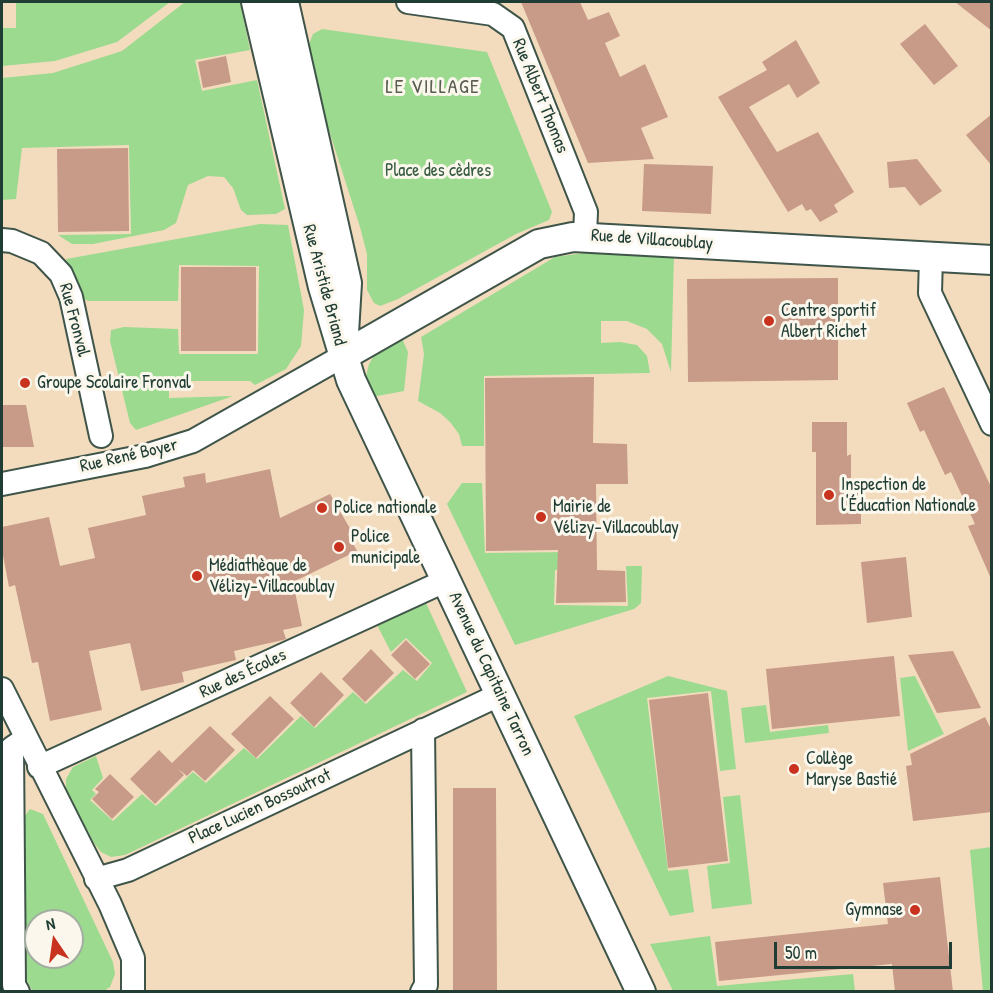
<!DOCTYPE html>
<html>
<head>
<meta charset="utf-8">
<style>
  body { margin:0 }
  #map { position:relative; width:993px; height:993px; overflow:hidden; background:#f3dcbe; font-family:"Patrick Hand",sans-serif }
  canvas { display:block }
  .frame { position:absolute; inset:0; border:3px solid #1f3d34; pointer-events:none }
  .north { position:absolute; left:24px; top:909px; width:60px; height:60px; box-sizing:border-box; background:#fbf7ec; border:2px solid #a3ada2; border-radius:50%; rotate:347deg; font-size:16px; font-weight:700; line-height:24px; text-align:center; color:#1f3d34 }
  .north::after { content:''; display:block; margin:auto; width:21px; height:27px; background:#c8321e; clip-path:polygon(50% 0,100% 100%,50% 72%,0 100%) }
  .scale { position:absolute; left:774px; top:942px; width:178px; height:27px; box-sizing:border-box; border:3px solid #1f3d34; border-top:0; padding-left:8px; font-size:18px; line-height:21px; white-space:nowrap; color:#1f3d34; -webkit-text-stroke:4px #fbf7ec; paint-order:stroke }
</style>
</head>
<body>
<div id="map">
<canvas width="993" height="993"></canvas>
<div class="frame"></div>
<div class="north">N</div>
<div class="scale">50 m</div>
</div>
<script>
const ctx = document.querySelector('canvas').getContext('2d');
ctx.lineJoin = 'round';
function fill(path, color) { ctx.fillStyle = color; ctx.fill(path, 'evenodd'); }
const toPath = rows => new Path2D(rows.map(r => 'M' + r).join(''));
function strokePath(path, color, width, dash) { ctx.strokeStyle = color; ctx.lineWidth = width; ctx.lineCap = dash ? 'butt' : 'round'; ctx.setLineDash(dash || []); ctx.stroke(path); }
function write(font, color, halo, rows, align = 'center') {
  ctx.font = font + ' "Patrick Hand",sans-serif'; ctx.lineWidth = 6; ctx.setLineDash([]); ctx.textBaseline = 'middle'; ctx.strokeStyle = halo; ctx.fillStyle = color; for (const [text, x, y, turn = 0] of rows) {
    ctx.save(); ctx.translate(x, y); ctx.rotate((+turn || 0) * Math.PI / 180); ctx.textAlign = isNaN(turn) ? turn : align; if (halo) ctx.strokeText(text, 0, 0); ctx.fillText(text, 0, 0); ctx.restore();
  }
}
const green = toPath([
  [16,2,170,2,117,42,55,61,2,66,2,28,16,28],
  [185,2,240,2,250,50,195,60,202,91,257,80,285,209,276,214,247,215,241,210,233,188,224,177,208,176,188,185,176,223,164,230,93,244,72,244,58,235,131,234,129,145,22,148,16,199,2,200,2,78,53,73,122,51],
  [322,29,487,52,552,212,549,220,516,234,398,299,380,306,374,303,367,290,367,254,360,227,326,121,307,49,313,34],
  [260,224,288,225,304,310,301,346,286,369,255,385,250,381,169,381,169,398,233,396,136,430,130,423,110,341,111,330,124,327,178,329,179,354,258,354,259,266,179,265,178,301,88,301,83,298,66,259],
  [584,253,674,255,671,372,662,344,647,329,627,321,601,321,601,343,620,342,637,345,647,356,650,373,484,376,484,446,462,446,459,434,450,422,440,413,418,401,424,354,421,337,555,257],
  [400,334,408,352,404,391,372,397,366,376,369,364,377,351],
  [462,483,482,483,485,553,570,552,570,569,555,570,554,605,628,606,626,566,642,566,641,603,634,609,515,645,447,504],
  [426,603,467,692,125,855,111,857,101,852,94,843,66,790,66,779,73,767,96,756,103,778,92,790,96,794,90,800,113,821,142,794,156,806,193,772,206,783,244,748,257,759,301,716,315,728,353,692,366,704,403,670,417,681,432,663,406,638,391,652,377,625],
  [668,676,727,691,736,769,720,771,711,691,647,698,668,871,688,869,694,912,670,916,574,716],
  [915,676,944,734,908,751,900,678],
  [766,705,770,732,828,725,829,733,745,743,741,708],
  [740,795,752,904,712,909,707,866,730,863,723,797],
  [30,809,43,814,113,962,115,974,110,987,104,991,33,992,27,981,23,818],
  [36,921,72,921,72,957,36,957],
  [991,847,991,991,983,991,970,850],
  [710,936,717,986,853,974,855,991,673,991,650,944]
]);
const building = toPath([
  [521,2,580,2,588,20,609,12,620,36,605,43,620,77,645,64,668,117,641,128,654,159,588,163],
  [955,2,992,2,992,31],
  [925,24,958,66,934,85,900,44],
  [796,40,820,83,797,98,789,84,749,107,777,152,818,132,854,192,834,205,838,212,820,222,811,209,806,211,802,204,788,212,718,97,767,70,762,62],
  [226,56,231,82,203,88,198,62],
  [992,114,992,166,966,135],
  [128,148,129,231,58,232,57,149],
  [917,159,942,191,920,206,905,187,889,188,887,162],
  [644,164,713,166,711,214,642,211],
  [181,267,256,267,256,351,181,351],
  [838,278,838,380,688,382,687,279],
  [594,377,593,443,627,444,628,484,596,484,597,570,625,571,626,602,556,603,558,550,486,551,485,378],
  [944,387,992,489,992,581,968,526,975,524,951,472,945,475,924,430,920,432,907,403],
  [2,405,26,405,34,447,2,447],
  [812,422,847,422,847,456,851,454,851,489,861,489,861,524,816,525,816,452,812,452],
  [270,469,280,518,330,494,352,532,348,534,357,551,293,582,302,626,283,630,286,639,283,640,234,651,236,660,182,672,184,682,141,691,130,643,89,651,102,710,50,721,38,662,32,663,15,585,9,587,2,550,2,527,49,517,60,566,95,558,88,528,146,515,142,496,185,487,183,477,205,473,206,483],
  [906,557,912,617,867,623,861,562],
  [406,640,430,664,415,679,391,655],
  [371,649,394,673,365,702,342,679],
  [953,651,981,708,937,713,908,655],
  [894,656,900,716,772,729,766,669],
  [321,672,344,695,314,727,290,703],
  [708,693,728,861,668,868,649,700],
  [270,696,294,719,256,758,231,734],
  [985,717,992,731,992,812,913,821,906,766,912,765,910,754],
  [210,726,235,750,205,781,193,770,187,776,178,769,184,775,155,804,130,779,159,750,172,763],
  [110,774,134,797,112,819,92,799,99,792,95,789],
  [453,788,496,788,497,992,453,992],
  [940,877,953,992,895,992,892,964,719,981,715,942,888,924,883,883]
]);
const minor = toPath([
  [408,2,493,14,513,28,586,212,585,235],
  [2,240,12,241,41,253,61,274,71,297,101,436],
  [931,257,930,293,992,424],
  [2,484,145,456,193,441,343,356],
  [2,689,110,904,133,958,133,992],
  [39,767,447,580],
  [96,879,128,870,501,694],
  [18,992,14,985,12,748,25,739],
  [422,992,426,985,423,730]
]);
const tertiary = toPath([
  [256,2,323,287,351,380,641,992],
  [284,2,347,283,344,333],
  [343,356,539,244,573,237,992,260]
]);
const markers = [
  [769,321,6,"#c8321e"],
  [25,383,6,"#c8321e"],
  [829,495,6,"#c8321e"],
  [322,508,6,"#c8321e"],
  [541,517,6,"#c8321e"],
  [339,547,6,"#c8321e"],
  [197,576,6,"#c8321e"],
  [794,769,6,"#c8321e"],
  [915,910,6,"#c8321e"]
];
const streetNames = [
  ["Rue Albert Thomas",540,96,68],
  ["Rue de Villacoublay",652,240,4],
  ["Rue Aristide Briand",324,285,75],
  ["Rue Fronval",74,320,75],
  ["Rue René Boyer",129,456,-13],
  ["Rue des Écoles",243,674,-25],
  ["Avenue du Capitaine Tarron",491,674,65],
  ["Place Lucien Bossoutrot",260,807,-25]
];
const parkNames = [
  ["Place des cèdres",438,171]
];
const poiNames = [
  ["Centre sportif",781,311],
  ["Albert Richet",781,332],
  ["Groupe Scolaire Fronval",37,383],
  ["Inspection de",841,485],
  ["l'Éducation Nationale",841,506],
  ["Mairie de",553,507],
  ["Vélizy-Villacoublay",553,528],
  ["Police nationale",334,508],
  ["Police",351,537],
  ["municipale",351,558],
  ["Médiathèque de",209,566],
  ["Vélizy-Villacoublay",209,587],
  ["Collège",806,759],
  ["Maryse Bastié",806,780],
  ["Gymnase",903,910,"right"]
];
const neighbourhoodNames = [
  ["LE VILLAGE",433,88]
];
fill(green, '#9bda8f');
fill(building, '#c89a88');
strokePath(minor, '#3f5549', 26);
strokePath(tertiary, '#3f5549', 32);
strokePath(minor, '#fff', 22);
strokePath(tertiary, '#fff', 28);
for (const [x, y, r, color] of markers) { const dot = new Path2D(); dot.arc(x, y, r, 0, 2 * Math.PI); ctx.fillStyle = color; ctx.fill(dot); strokePath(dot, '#fbf7ec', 2); }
write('18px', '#1f3d34', '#fbf7ec', streetNames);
write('18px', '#385c46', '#fbf7ec', parkNames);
write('18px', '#1f3d34', '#fbf7ec', poiNames, 'left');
ctx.letterSpacing = '1.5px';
write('20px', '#5a5e51', '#fbf7ec', neighbourhoodNames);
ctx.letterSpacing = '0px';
</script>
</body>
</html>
